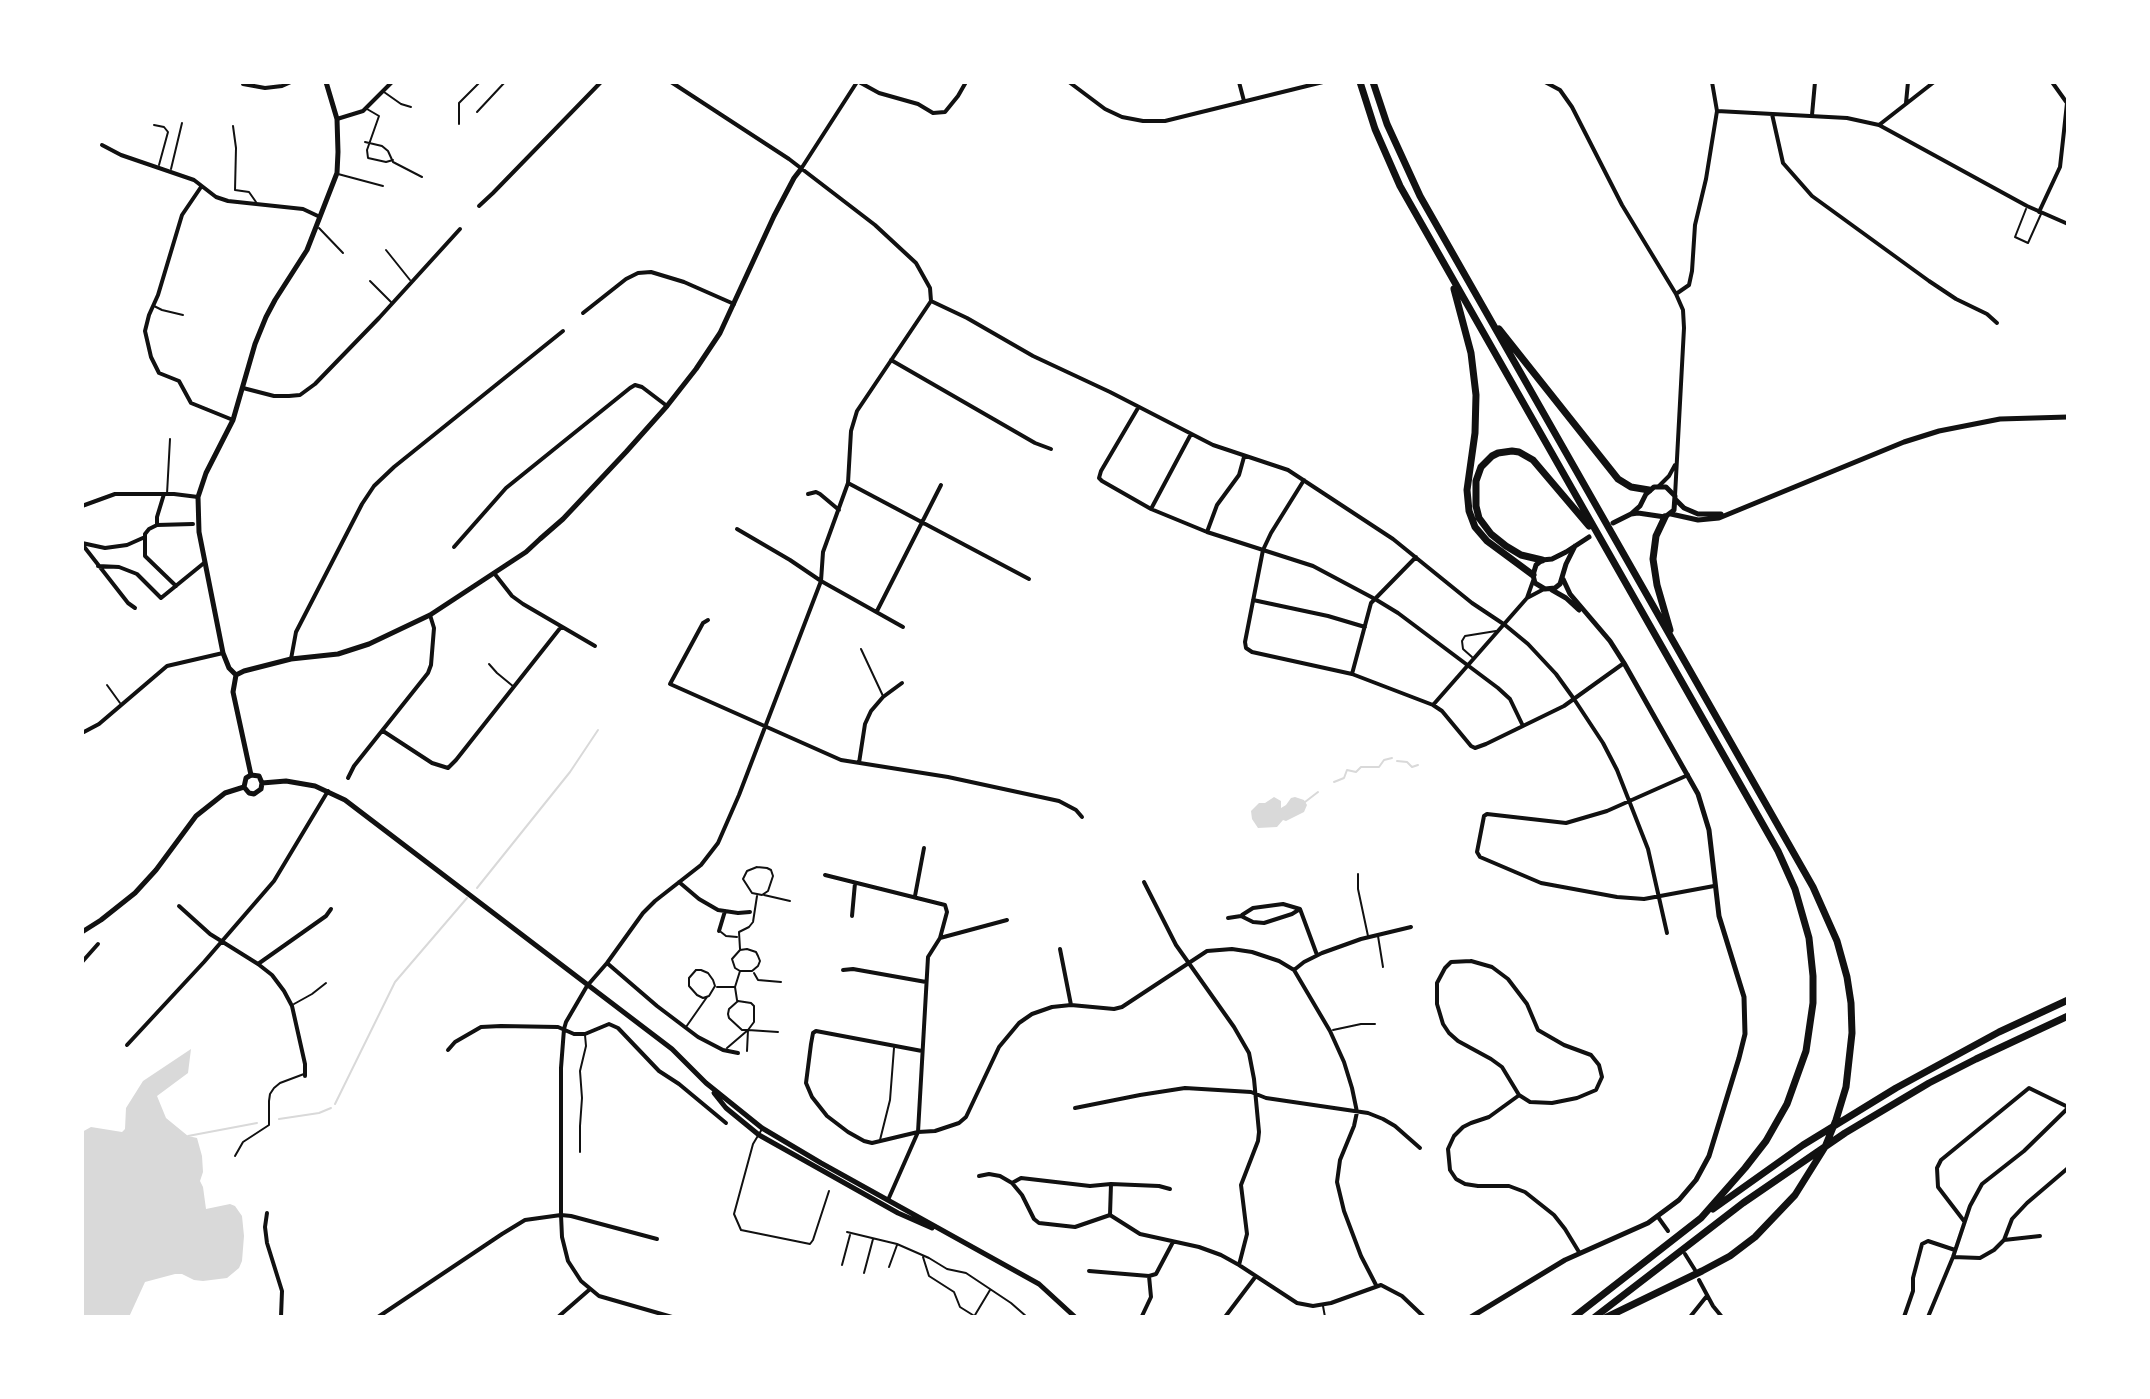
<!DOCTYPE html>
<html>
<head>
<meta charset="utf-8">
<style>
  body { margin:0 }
  #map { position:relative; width:2150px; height:1399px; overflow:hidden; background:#fff; font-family:"Space Grotesk",sans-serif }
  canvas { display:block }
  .frame { position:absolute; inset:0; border:84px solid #fff; pointer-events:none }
</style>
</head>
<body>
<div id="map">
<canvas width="2150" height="1399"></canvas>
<div class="frame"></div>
</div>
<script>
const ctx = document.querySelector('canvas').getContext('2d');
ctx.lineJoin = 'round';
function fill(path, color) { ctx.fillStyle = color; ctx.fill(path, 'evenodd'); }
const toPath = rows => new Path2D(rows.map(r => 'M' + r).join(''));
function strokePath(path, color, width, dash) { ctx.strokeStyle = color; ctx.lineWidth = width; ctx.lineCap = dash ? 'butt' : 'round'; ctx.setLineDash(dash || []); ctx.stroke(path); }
const water = toPath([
  [1274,797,1281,801,1281,808,1286,805,1291,798,1295,797,1304,800,1307,805,1304,812,1286,821,1283,820,1277,827,1258,828,1252,819,1251,811,1259,803,1265,803],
  [191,1049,188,1073,157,1096,166,1118,188,1136,197,1138,202,1156,203,1172,200,1181,203,1187,206,1209,230,1204,235,1206,242,1216,244,1236,242,1261,239,1268,227,1278,203,1281,194,1280,182,1274,175,1274,145,1282,129,1317,82,1317,82,1132,91,1127,122,1132,125,1129,126,1108,143,1081]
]);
const stream = toPath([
  [1397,761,1407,762,1412,767,1418,765],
  [1334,782,1344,778,1347,770,1356,772,1361,767,1379,767,1384,760,1392,758],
  [1305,802,1318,792],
  [477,888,570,772,598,730],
  [335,1104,395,982,467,898],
  [279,1119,319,1113,331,1108],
  [188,1136,257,1123]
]);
const service = toPath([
  [384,92,401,104,411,107],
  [367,109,379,116,367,150,368,158,386,162,393,160],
  [477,112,505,82],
  [459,124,459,103,480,82],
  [154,125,164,127,168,132,159,165],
  [233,126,236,148,235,190,249,192,256,202],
  [365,142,382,146,388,151,393,162,422,177],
  [171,169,182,123],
  [338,174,383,186],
  [2026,209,2015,237,2028,243,2041,214],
  [319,228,343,253],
  [386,250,410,280],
  [370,281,392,303],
  [154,306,162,310,183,315],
  [167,494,170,439],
  [861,649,883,696],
  [1472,657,1463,649,1462,641,1465,636,1496,631],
  [489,664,497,673,514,687],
  [107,685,120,703],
  [757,867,767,868,771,870,773,876,768,891,762,895,752,893,743,879,747,871,757,867],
  [1358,874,1358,889,1368,936],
  [764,895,790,901],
  [721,932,726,936,737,937],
  [1378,936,1383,967],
  [740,949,739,932,749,927,753,922,757,896],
  [747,949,756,952,758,956,760,961,758,966,752,971,740,971,735,968,732,959,740,950,747,949],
  [696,970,701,970,708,973,713,980,715,986,709,996,703,998,697,995,689,986,689,978,696,970],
  [754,973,758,980,781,982],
  [717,987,734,987],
  [737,1000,735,987,740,971],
  [294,1004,312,994,326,983],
  [686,1027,707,997],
  [1333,1030,1361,1024,1375,1024],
  [727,1048,748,1030,754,1022,754,1006,751,1003,738,1001,729,1009,728,1014,729,1018,742,1030,748,1030],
  [747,1051,748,1030,778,1032],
  [762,1129,753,1144,734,1214,741,1230,810,1244,813,1240,829,1191],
  [880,1140,890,1100,894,1048],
  [580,1152,580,1126,582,1098,580,1071,586,1046,585,1035],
  [235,1156,243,1142,269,1125,269,1101,270,1094,274,1088,280,1083,304,1074],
  [847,1232,897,1244,929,1258,947,1269,966,1273,1011,1303,1027,1317],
  [923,1257,929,1276,954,1292,960,1307,976,1317],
  [842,1265,850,1235],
  [889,1267,897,1245],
  [864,1273,873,1239],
  [1323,1306,1325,1317],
  [975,1315,990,1290]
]);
const minor = toPath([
  [671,82,789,159,875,225,916,263,930,288,931,301,967,318,1033,356,1110,392,1213,445,1288,470,1393,539,1472,603,1505,625,1528,644,1556,674,1574,699,1603,743,1617,770,1648,849,1667,933],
  [859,82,879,93,918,104,933,113,945,112,958,96,966,82],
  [1069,82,1105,109,1122,117,1143,121,1165,121,1323,82],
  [1239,82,1244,101],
  [1545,82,1560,90,1572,107,1622,205,1676,294],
  [243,84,265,88,282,86,291,82],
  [1906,103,1908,82],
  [1717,111,1847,118,1879,125,2027,206,2068,224],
  [1772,114,1783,163,1812,196,1929,281,1956,299,1987,314,1997,323],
  [1812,115,1815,82],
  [337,119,363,111,392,82],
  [1879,125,1934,82],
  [102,145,121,155,194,180,216,197,228,201,303,209,320,217],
  [801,169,857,82],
  [201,187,182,215,158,295,149,315,145,331,151,357,159,373,179,381,191,403,233,420],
  [479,206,493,193,601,82],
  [2039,212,2060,167,2064,131,2067,103,2052,82],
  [583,313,626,279,638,273,651,272,684,282,734,304],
  [891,360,1035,443,1051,449],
  [243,388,274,396,289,396,300,395,315,384,379,318,460,229],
  [1138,408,1101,471,1099,478,1102,481,1151,509,1207,532,1313,566,1375,599,1398,613,1498,688,1510,699,1523,726],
  [1304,480,1271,533,1263,550,1245,642,1246,648,1252,652,1352,674,1433,705,1442,711,1471,746,1475,748,1486,744,1564,706,1624,663],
  [848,483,1029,579],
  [1659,486,1669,476,1675,465],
  [808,494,816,492,820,494,839,510],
  [1675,496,1684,328,1683,310,1676,294,1689,285,1692,271,1695,225,1706,179,1717,111,1712,82],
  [82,506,115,494,174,494,198,497],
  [1151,509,1191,434],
  [157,525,157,517,164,494],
  [737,529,790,560,821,581,903,627],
  [1207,532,1217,505,1239,475,1244,457],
  [82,543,105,548,127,545,145,537],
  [82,544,128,603,135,608],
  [454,547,506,488,630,388,635,385,642,387,667,406],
  [98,566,119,567,137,574,161,598,204,563],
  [494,573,512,596,523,604,595,646],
  [176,586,145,556,145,534,149,529,157,525,193,524],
  [1527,598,1533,581],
  [1253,600,1328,616,1365,627],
  [877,611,941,485],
  [708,620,703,623,670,684,841,760,948,777,1059,801,1076,810,1082,817],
  [291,659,296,632,362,504,374,486,394,467,563,331],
  [1352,674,1371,603,1416,557],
  [1433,705,1527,598,1544,589],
  [383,731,432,763,448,768,456,760,561,627],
  [82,733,99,724,167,666,223,653],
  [859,763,865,724,871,711,883,697,902,683],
  [1688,775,1607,811,1566,823,1487,814,1484,816,1477,852,1480,857,1541,883,1617,897,1644,899,1714,886],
  [348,778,354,766,428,673,431,665,434,628,430,615],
  [825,875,945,905,947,912,940,938],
  [679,882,699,899,718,910,738,913,750,912],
  [1144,882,1176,945,1234,1027,1249,1053,1254,1079,1259,1132,1258,1141,1241,1185,1247,1234,1239,1265],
  [915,896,924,848],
  [179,906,210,934,258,964,272,975,284,991,292,1006,305,1064,305,1076],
  [1242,915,1253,908,1283,904,1300,909],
  [852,916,855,883],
  [1228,918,1241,916,1253,922,1264,923,1292,914,1300,909,1317,955],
  [719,931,725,911],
  [1060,949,1071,1005],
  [1471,961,1492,967,1508,979,1527,1004,1538,1030,1564,1045,1591,1055,1599,1065,1602,1077,1596,1090,1577,1098,1552,1103,1530,1102,1519,1095,1502,1067,1491,1059,1458,1041,1449,1033,1443,1024,1437,1004,1437,983,1445,968,1451,962,1471,961],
  [82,962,98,944],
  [607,963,657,1006,698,1037,723,1050,738,1053],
  [258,964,326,916,331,909],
  [843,970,853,969,926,982],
  [1294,970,1330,1031,1344,1062,1352,1088,1357,1112,1354,1126,1340,1160,1337,1182,1344,1211,1361,1256,1376,1285],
  [127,1045,204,962,274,881,328,791],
  [448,1050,455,1042,481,1027,501,1026,558,1027,574,1034,585,1034,609,1024,618,1028,659,1071,679,1084,726,1123],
  [922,1051,816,1031,813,1033,811,1044,806,1083,812,1097,827,1116,848,1132,864,1141,872,1143,918,1132,935,1131,959,1123,966,1117,999,1047,1019,1023,1032,1014,1052,1007,1071,1005,1114,1009,1122,1007,1207,951,1232,949,1252,952,1279,961,1294,970,1304,962,1322,953,1361,939,1411,927],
  [1518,1096,1489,1117,1471,1123,1463,1127,1454,1136,1448,1149,1450,1170,1456,1179,1465,1184,1478,1186,1509,1186,1525,1192,1554,1215,1565,1229,1579,1252],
  [1075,1108,1140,1095,1185,1088,1251,1092,1266,1098,1368,1113,1383,1119,1395,1126,1420,1148],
  [979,1176,989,1174,1000,1176,1012,1183],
  [1170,1189,1159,1186,1111,1184,1090,1186,1021,1178,1012,1183,1022,1195,1034,1219,1039,1223,1075,1227,1110,1215,1140,1234,1199,1247,1221,1255,1239,1265,1297,1303,1313,1306,1331,1303,1381,1285,1402,1296,1424,1317],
  [888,1200,918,1132,928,957,940,938,1007,920],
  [267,1213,265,1227,267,1243,282,1291,281,1317],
  [1110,1215,1111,1184],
  [1658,1217,1668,1231],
  [1964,1221,1938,1187,1937,1168,1941,1160,2029,1088,2068,1107],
  [2004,1240,2012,1219,2027,1203,2068,1168],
  [1685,1254,1695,1270],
  [1953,1257,1980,1258,1994,1250,2004,1240,2040,1236],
  [1089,1271,1149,1276,1156,1274,1173,1242],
  [1699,1280,1713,1306,1722,1317],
  [1142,1316,1151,1297,1149,1276],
  [378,1317,502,1234,525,1220,561,1215,571,1216,657,1239],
  [558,1317,589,1290],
  [672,1317,599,1296,581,1281,568,1261,562,1237,561,1215,561,1068,564,1029,566,1022,587,986,607,963,643,913,655,901,701,865,718,843,739,795,821,581,823,552,848,483,851,431,857,411,931,301],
  [1225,1317,1256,1276],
  [1690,1317,1706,1297],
  [1904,1317,1913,1291,1913,1278,1922,1244,1928,1241,1955,1250],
  [1928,1317,1953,1257,1970,1206,1982,1184,2024,1151,2068,1108]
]);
const tertiary = toPath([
  [1676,500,1684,508,1698,514,1721,514],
  [1671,514,1698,520,1719,518,1904,442,1939,431,2000,419,2068,417],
  [1613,523,1631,514,1638,513,1665,517,1674,510,1675,496,1666,487,1654,487,1646,494,1640,506,1631,514],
  [1575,546,1566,564,1560,584,1555,588,1545,589,1535,583,1533,575,1536,565,1542,560,1552,559,1566,552,1589,537],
  [1552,590,1566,598,1579,610],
  [236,675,244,671,291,659,338,654,369,644,430,615,526,552,540,539,563,519,626,452,667,406,696,369,720,333,774,216,794,178,801,169],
  [236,675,229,668,223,653,199,532,198,497,206,473,233,420,255,344,266,317,275,300,307,250,337,173,338,152,337,119,326,82],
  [236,675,233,692,251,775],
  [1471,1317,1565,1260,1648,1223,1679,1200,1696,1180,1709,1156,1739,1058,1745,1034,1744,997,1719,916,1709,830,1698,794,1624,663,1610,641,1570,594,1563,579]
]);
const secondary = toPath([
  [262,783,286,781,315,786,345,800,672,1049,706,1083,762,1128,821,1163,1039,1284,1075,1317],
  [244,787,246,778,251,775,259,776,262,783],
  [244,787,249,793,254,794,261,789,262,783],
  [82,932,101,920,135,893,156,870,196,816,225,793,244,787],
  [714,1093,726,1108,759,1135,898,1213,932,1228]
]);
const motorway = toPath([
  [1360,82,1375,129,1400,186,1778,851,1795,889,1809,938,1813,976,1813,1003,1806,1051,1787,1104,1766,1141,1745,1168,1701,1218,1574,1317],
  [1373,82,1387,124,1420,196,1813,887,1837,941,1847,977,1851,1003,1852,1033,1846,1087,1836,1120,1825,1147,1795,1195,1755,1237,1730,1256,1702,1271,1607,1317],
  [1454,289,1471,353,1476,395,1475,433,1467,490,1469,511,1475,527,1487,541,1533,575],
  [1499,329,1618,479,1631,487,1649,490],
  [1665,517,1656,536,1653,559,1657,585,1670,630],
  [1542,560,1521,555,1506,546,1491,534,1479,518,1476,506,1476,481,1481,467,1492,456,1498,453,1512,451,1519,452,1533,460,1589,526],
  [1713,1209,1803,1145,1896,1088,1999,1032,2068,1000],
  [1595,1317,1743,1203,1845,1133,1929,1083,1976,1059,2068,1016]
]);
fill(water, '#d9d9d9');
strokePath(stream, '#d9d9d9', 2);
strokePath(service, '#111', 2);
strokePath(minor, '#111', 4);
strokePath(tertiary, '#111', 5);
strokePath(secondary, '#111', 5);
strokePath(motorway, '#111', 7);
</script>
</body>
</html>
